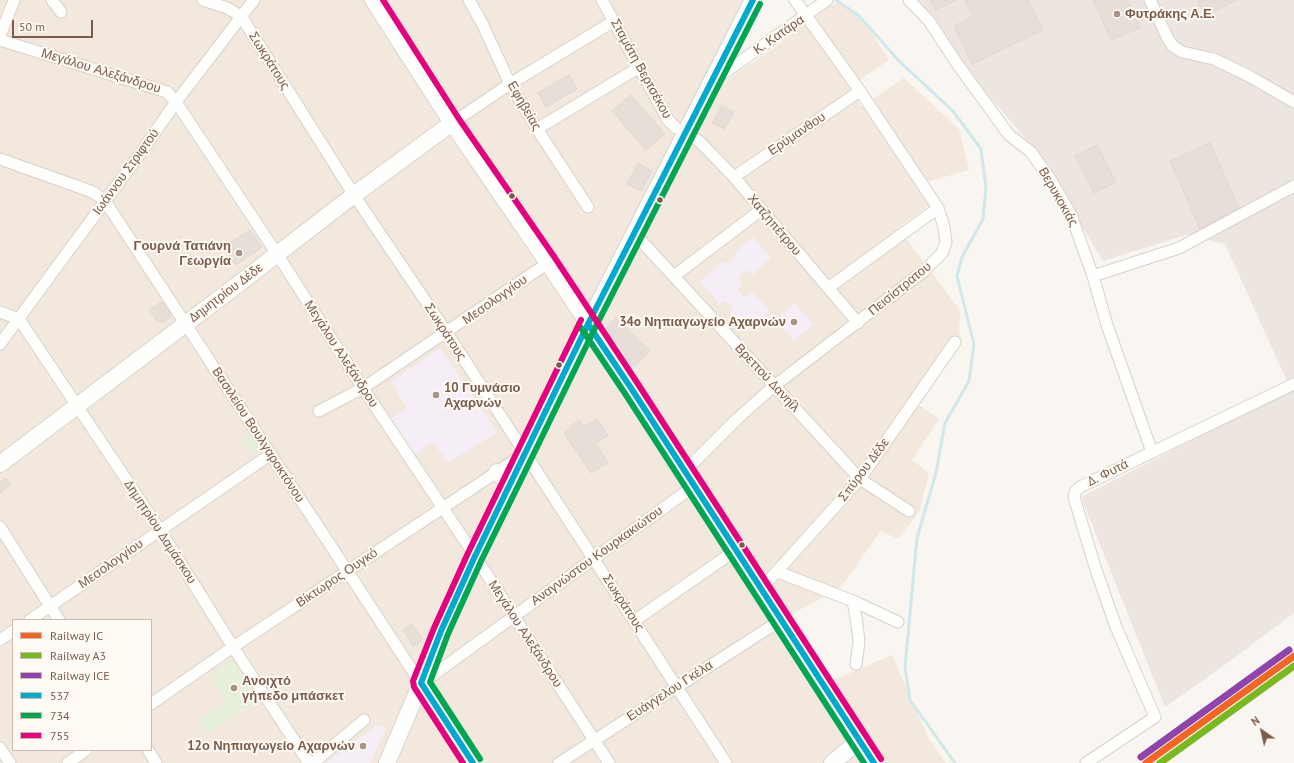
<!DOCTYPE html>
<html>
<head>
<meta charset="utf-8">
<style>
  body { margin:0 }
  #map { position:relative; width:1294px; height:763px; overflow:hidden; background:#f9f5f0; font-family:"PT Sans",sans-serif }
  canvas { display:block }
  .legend { position:absolute; left:12px; top:619px; width:140px; height:132px; box-sizing:border-box; background:#fffaf3; border:1px solid #cabbb1; margin:0; padding:5px 7px; list-style:none; font-size:12px; color:#7a5c4d }
  .legend li { display:flex; align-items:center; gap:8px; height:20px }
  .legend b { width:20px; border:1px solid #cabbb1 }
  .north { position:absolute; left:1242px; top:711px; width:40px; height:40px; -webkit-text-stroke:3px #fffaf3; paint-order:stroke; rotate:326deg; font-size:11px; font-weight:700; line-height:16px; text-align:center; color:#7a5c4d }
  .north::after { content:''; display:block; margin:auto; width:14px; height:18px; background:#7a5c4d; clip-path:polygon(50% 0,100% 100%,50% 72%,0 100%) }
  .scale { position:absolute; left:12px; top:20px; width:81px; height:18px; box-sizing:border-box; border:2px solid #7a5c4d; border-top:0; padding-left:5px; font-size:12px; line-height:14px; white-space:nowrap; color:#7a5c4d; -webkit-text-stroke:3px #fffaf3; paint-order:stroke }
</style>
</head>
<body>
<div id="map">
<canvas width="1294" height="763"></canvas>
<ul class="legend">
<li><b style="height:5px;background:#f26522"></b>Railway IC</li>
<li><b style="height:5px;background:#78b922"></b>Railway A3</li>
<li><b style="height:5px;background:#8e44ad"></b>Railway ICE</li>
<li><b style="height:5px;background:#00a9ce"></b>537</li>
<li><b style="height:5px;background:#00a651"></b>734</li>
<li><b style="height:5px;background:#e5007d"></b>755</li>
</ul>
<div class="north">N</div>
<div class="scale">50 m</div>
</div>
<script>
const ctx = document.querySelector('canvas').getContext('2d');
ctx.lineJoin = 'round';
function fill(path, color) { ctx.fillStyle = color; ctx.fill(path, 'evenodd'); }
const toPath = rows => new Path2D(rows.map(r => 'M' + r).join(''));
function strokePath(path, color, width, dash) { ctx.strokeStyle = color; ctx.lineWidth = width; ctx.lineCap = dash ? 'butt' : 'round'; ctx.setLineDash(dash || []); ctx.stroke(path); }
function write(font, color, halo, rows, align = 'center') {
  ctx.font = font + ' "PT Sans",sans-serif'; ctx.lineWidth = 4; ctx.setLineDash([]); ctx.textBaseline = 'middle'; ctx.strokeStyle = halo; ctx.fillStyle = color; for (const [text, x, y, turn = 0] of rows) {
    ctx.save(); ctx.translate(x, y); ctx.rotate((+turn || 0) * Math.PI / 180); ctx.textAlign = isNaN(turn) ? turn : align; if (halo) ctx.strokeText(text, 0, 0); ctx.fillText(text, 0, 0); ctx.restore();
  }
}
const residential = toPath([
  [0,0,763,0,630,260,723,83,775,47,825,8,838,2,858,12,889,60,849,87,861,107,904,78,959,129,969,170,915,185,929,205,898,228,960,310,959,345,919,405,939,419,912,460,929,473,919,512,898,539,881,531,840,588,790,615,831,681,892,655,928,737,946,763,0,763],
  [13,620,151,620,151,750,13,750]
]);
const industrial = toPath([
  [907,0,1294,0,1294,613,1222,667,1165,707,1081,497,1291,390,1225,244,1186,235,1103,261,1035,150]
]);
const education = toPath([
  [753,237,771,258,753,275,747,270,738,278,743,285,737,290,744,298,752,292,770,311,747,332,730,314,733,308,725,300,720,304,700,281,723,261,727,264,736,255,734,253],
  [795,303,813,324,794,341,776,320],
  [440,348,497,432,448,463,433,442,412,455,390,420,407,408,391,382],
  [376,726,380,726,386,729,370,763,326,763]
]);
const green = toPath([
  [251,433,261,447,251,455,242,437],
  [232,661,258,700,208,733,199,721,226,702,209,677]
]);
const stream = toPath([
  [836,0,859,16,900,62,953,111,981,149,986,188,983,219,962,257,957,276,974,344,969,381,945,423,936,473,917,538,905,667,910,700,955,763]
]);
const building = toPath([
  [930,0,957,0,935,10,930,0],
  [965,0,1028,0,1043,30,972,64,954,26,973,16,965,0],
  [1093,0,1127,0,1140,28,1111,40,1093,0],
  [1197,0,1237,0,1205,16,1197,0],
  [569,75,577,89,546,107,538,93,569,75],
  [631,95,665,134,646,150,612,111,631,95],
  [722,106,734,112,724,129,712,123,722,106],
  [1210,143,1239,208,1200,229,1170,161,1210,143],
  [1097,145,1116,182,1094,193,1075,156,1097,145],
  [638,163,652,171,641,191,627,184,638,163],
  [250,230,262,247,236,265,224,247,250,230],
  [161,302,162,304,163,303,171,314,169,315,171,317,162,323,161,320,158,322,149,310,161,302],
  [616,318,650,351,634,367,607,327,616,318],
  [597,419,608,435,596,444,608,462,591,473,564,433,572,427,571,426,579,420,583,427,597,419],
  [6,478,11,485,0,493,0,482,6,478],
  [412,624,423,640,413,646,403,630,412,624]
]);
const street = toPath([
  [52,0,61,12],
  [203,0,227,8,241,16,354,195,447,333,726,763],
  [469,0,482,23,510,84,537,129,588,207],
  [602,0,668,120,676,128,699,141,734,177,858,323],
  [909,0,929,21,958,65,1009,135,1031,152,1052,182,1071,215,1093,276,1107,325,1152,452],
  [1150,0,1168,39,1173,46,1182,52,1214,59,1249,76,1294,102],
  [0,36,14,0],
  [0,40,167,92,176,102,277,254,363,388,475,556,609,763],
  [713,81,827,0],
  [452,123,510,84,614,21],
  [537,129,638,68],
  [0,159,93,192,105,201,473,763],
  [734,177,860,91],
  [634,233,860,479,909,511],
  [674,276,761,210],
  [1093,276,1179,248,1294,186],
  [828,288,938,208],
  [0,312,19,319,160,530,233,647,309,763],
  [0,344,142,151,176,102,254,0],
  [319,411,363,388,548,263],
  [685,471,737,419,774,386,924,271,942,253,946,242,944,227,938,208,860,91,795,0],
  [0,527,59,620],
  [778,572,853,601,898,622],
  [761,589,860,479,955,342],
  [853,601,857,624,859,642,856,664],
  [30,620,271,454],
  [634,621,736,550],
  [0,640,13,631],
  [422,683,694,486],
  [151,704,233,647,524,454],
  [0,748,10,763],
  [148,750,156,763],
  [68,763,86,750],
  [313,763,364,720],
  [559,763,781,620],
  [1086,763,1155,717,1116,627,1095,567,1074,497,1075,492,1080,487,1294,384]
]);
const secondary = toPath([
  [373,0,452,123,548,263,631,388,874,763],
  [0,464,228,292,354,195,452,123],
  [497,472,510,484],
  [387,763,421,683,441,631,475,556,588,324,753,0],
  [832,763,859,741]
]);
const bus1 = toPath([
  [588,324,631,388,874,763],
  [473,763,421,683,441,631,475,556,588,324,753,0]
]);
const bus2 = toPath([
  [581,328,624,392,864,763],
  [480,759,430,682,448,634,482,559,517,488,595,328,760,4]
]);
const bus3 = toPath([
  [383,0,459,119,555,258,638,384,881,759],
  [463,763,414,687,413,681,434,628,468,553,581,320]
]);
const rail1 = toPath([
  [1146,763,1294,656]
]);
const rail2 = toPath([
  [1160,763,1294,666]
]);
const rail3 = toPath([
  [1141,757,1289,650]
]);
const markers = [
  [1117,14,4,"#a69286"],
  [512,196,3.5,"#7a5c4d"],
  [660,200,3.5,"#7a5c4d"],
  [239,253,4,"#a69286"],
  [794,322,4,"#a69286"],
  [559,365,3.5,"#7a5c4d"],
  [436,395,4,"#a69286"],
  [742,545,3.5,"#7a5c4d"],
  [234,688,4,"#a69286"],
  [363,746,4,"#a69286"]
];
const poiNames = [
  ["Φυτράκης Α.Ε.",1125,14],
  ["Γουρνά Τατιάνη",231,246,"right"],
  ["Γεωργία",231,261,"right"],
  ["34o Νηπιαγωγείο Αχαρνών",786,322,"right"],
  ["10 Γυμνάσιο",444,388],
  ["Αχαρνών",444,403],
  ["Ανοιχτό",242,681],
  ["γήπεδο μπάσκετ",242,696],
  ["12ο Νηπιαγωγείο Αχαρνών",355,746,"right"]
];
const streetNames = [
  ["Κ. Κατάρα",779,35,-35],
  ["Σωκράτους",269,61,58],
  ["Σταμάτη Βερτσέκου",641,69,61],
  ["Μεγάλου Αλεξάνδρου",101,71,17],
  ["Εφηβείας",524,106,60],
  ["Ερύμανθου",797,134,-34],
  ["Ιωάννου Στριφτού",126,172,-54],
  ["Βερυκοκιάς",1058,197,60],
  ["Χατζηπέτρου",774,225,50],
  ["Πεισίστρατου",900,289,-39],
  ["Δημητρίου Δέδε",226,293,-37],
  ["Μεσολογγίου",495,300,-35],
  ["Σωκράτους",445,332,57],
  ["Μεγάλου Αλεξάνδρου",341,354,57],
  ["Βρεττού Δανηΐλ",767,378,47],
  ["Βασιλείου Βουλγαροκτόνου",258,435,57],
  ["Σπύρου Δέδε",864,470,-53],
  ["Δ. Φυτά",1108,473,-26],
  ["Δημητρίου Δαμάσκου",160,532,57],
  ["Αναγνώστου Κουρκακιώτου",597,556,-36],
  ["Μεσολογγίου",111,564,-35],
  ["Βίκτωρος Ουγκό",337,578,-34],
  ["Σωκράτους",623,603,57],
  ["Μεγάλου Αλεξάνδρου",525,634,57],
  ["Ευάγγελου Γκέλα",670,691,-33]
];
fill(residential, '#f2e8de');
fill(industrial, '#ede5e0');
fill(education, '#f6eef6');
fill(green, '#e7f0db');
strokePath(stream, '#d0e8ea', 3);
fill(building, '#e6ded7');
strokePath(building, '#e2d8d2', 1);
strokePath(street, '#d7d1cb', 13);
strokePath(secondary, '#d9d2cb', 18);
strokePath(street, '#fefefd', 11);
strokePath(secondary, '#fefefd', 16);
strokePath(bus1, '#00a9ce', 6);
strokePath(bus2, '#00a651', 6);
strokePath(bus3, '#e5007d', 6);
strokePath(rail1, '#f26522', 7);
strokePath(rail2, '#78b922', 7);
strokePath(rail3, '#8e44ad', 7);
for (const [x, y, r, color] of markers) { const dot = new Path2D(); dot.arc(x, y, r, 0, 2 * Math.PI); ctx.fillStyle = color; ctx.fill(dot); strokePath(dot, '#fffaf3', 1.5); }
write('bold 13px', '#7a5c4d', '#fffaf3', poiNames, 'left');
write('13px', '#7a5c4d', '#fffaf3', streetNames);
</script>
</body>
</html>
